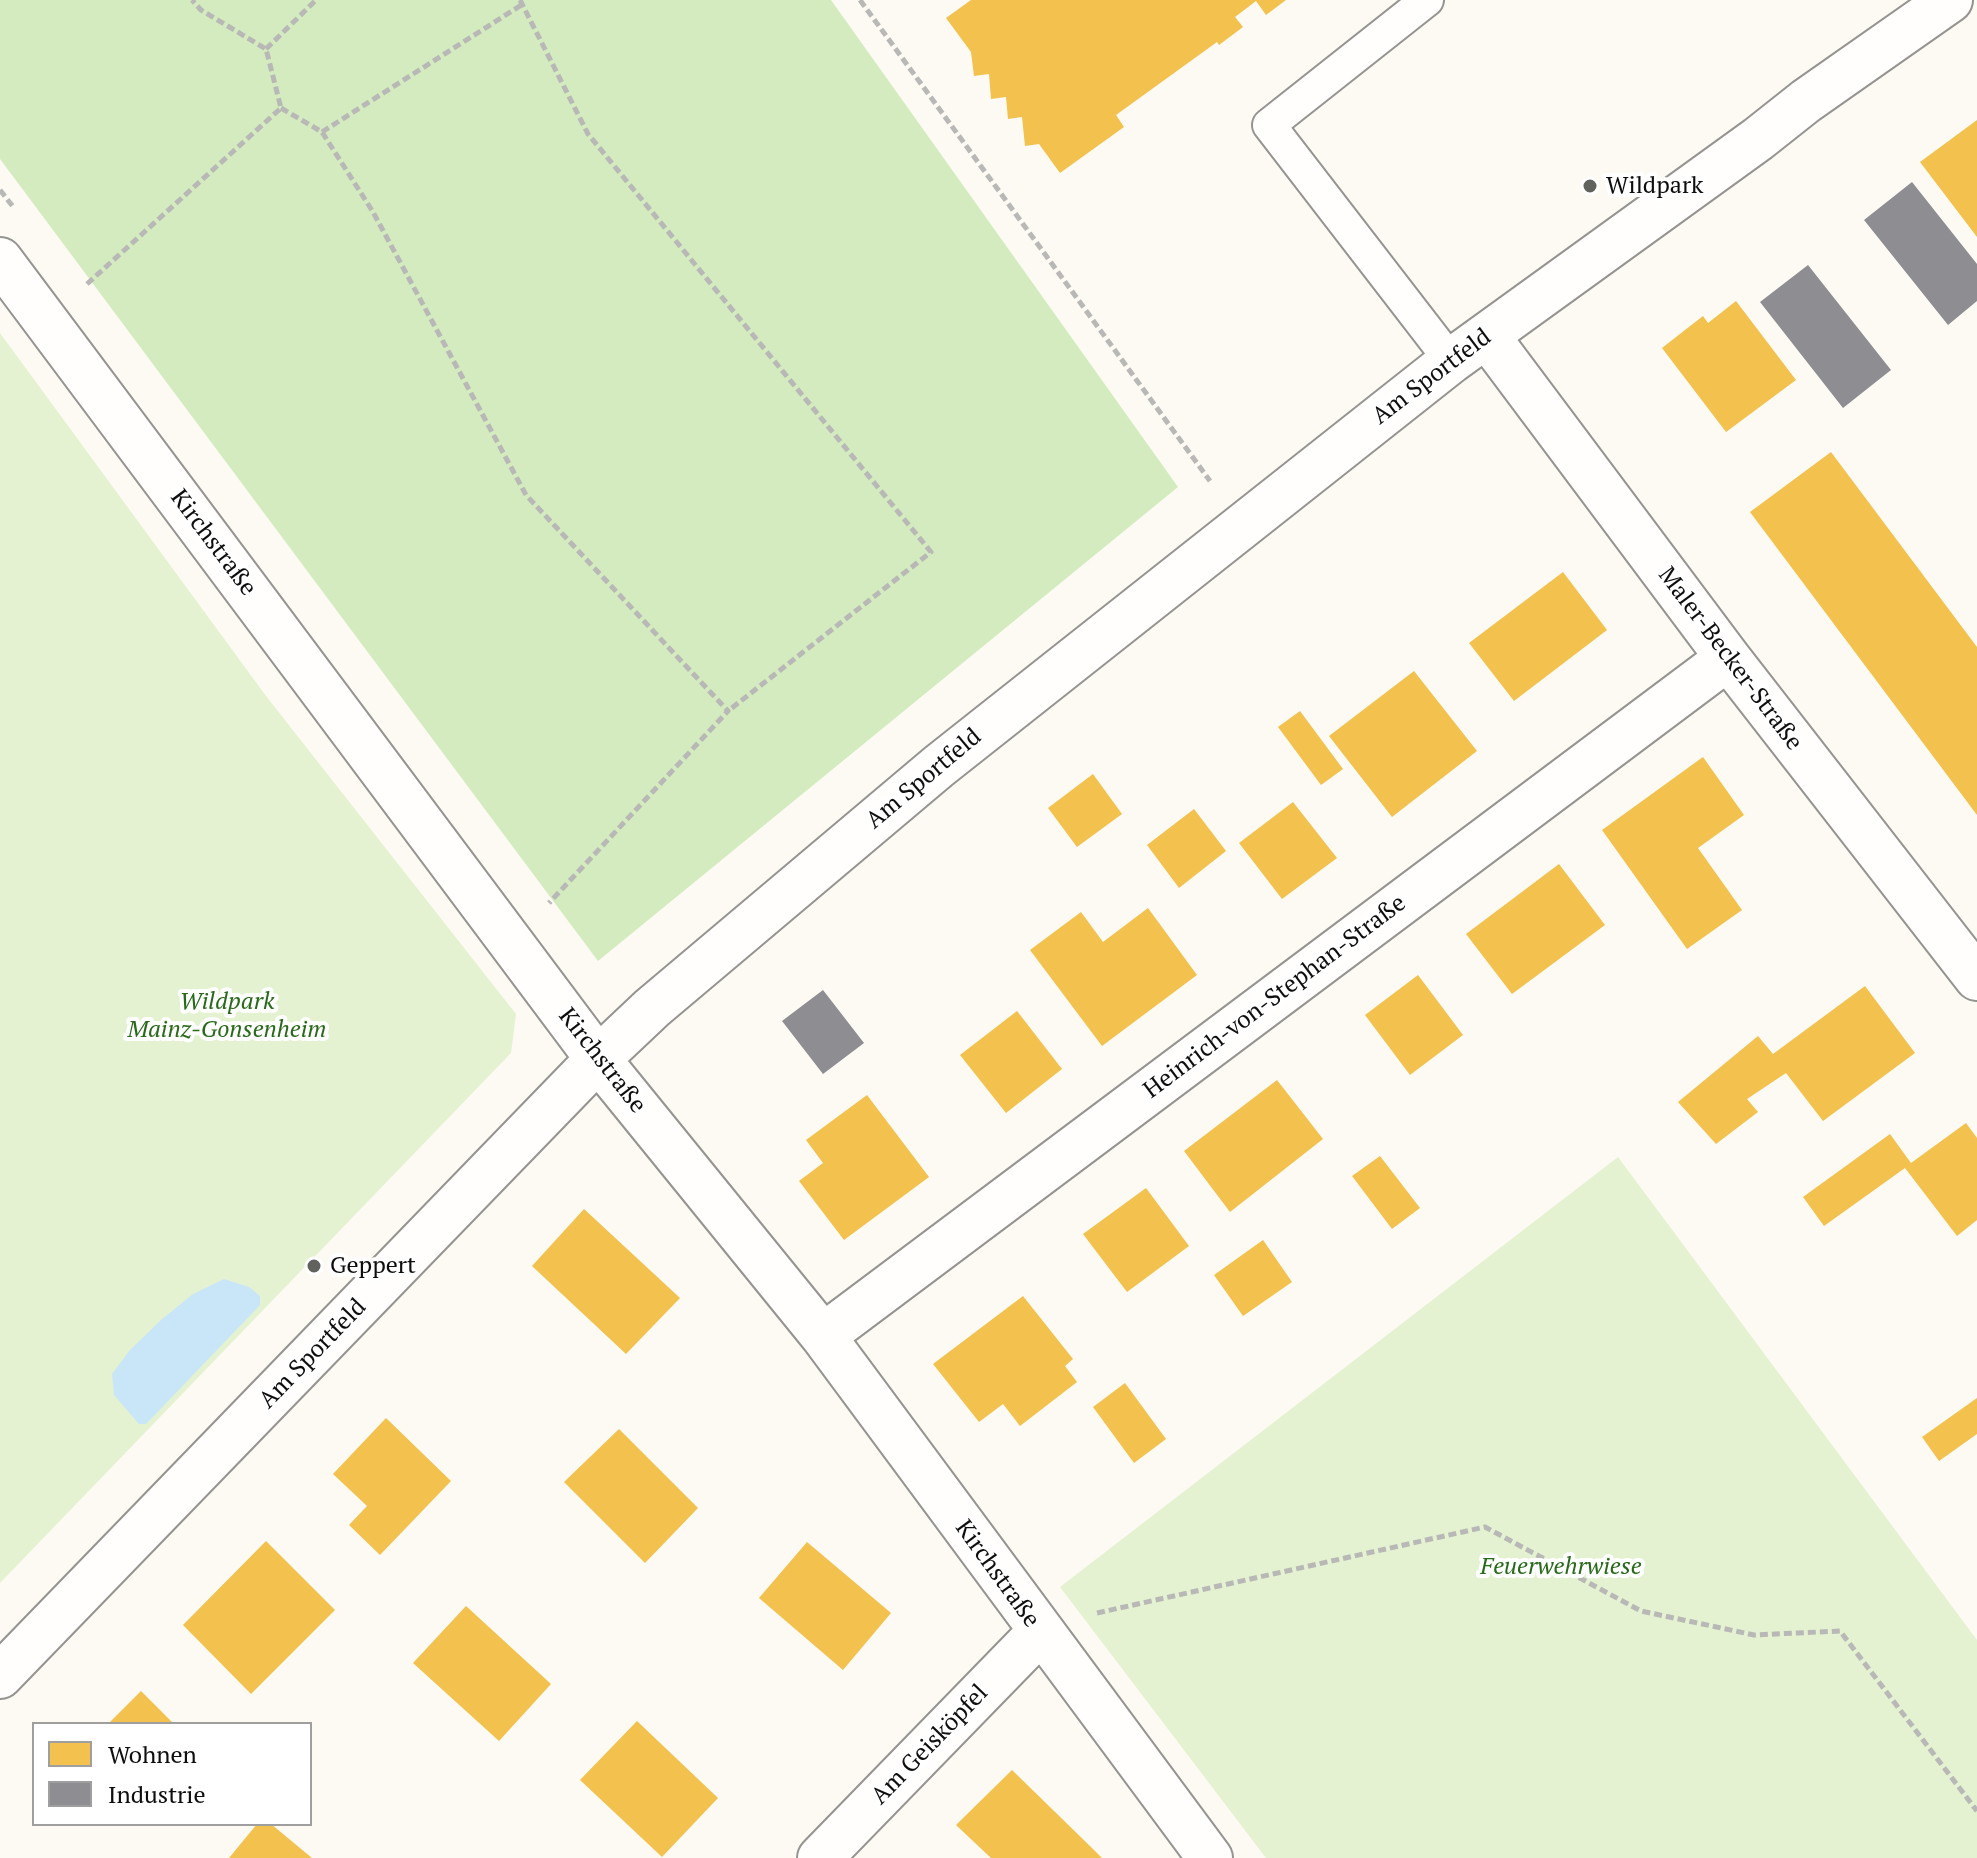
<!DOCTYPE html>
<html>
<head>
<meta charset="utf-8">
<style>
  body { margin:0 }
  #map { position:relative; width:1977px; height:1858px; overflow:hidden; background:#fcfaf2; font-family:"PT Serif",serif }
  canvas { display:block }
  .legend { position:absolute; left:32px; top:1722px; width:280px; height:104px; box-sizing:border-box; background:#fff; border:2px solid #9f9f9f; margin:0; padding:10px 14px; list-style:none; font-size:24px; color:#0e0e0e }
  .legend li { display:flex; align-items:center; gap:16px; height:40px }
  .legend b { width:40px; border:2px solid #9f9f9f }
</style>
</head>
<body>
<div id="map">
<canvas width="1977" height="1858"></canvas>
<ul class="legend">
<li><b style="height:22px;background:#f2c14e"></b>Wohnen</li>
<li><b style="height:22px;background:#8d8d92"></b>Industrie</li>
</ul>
</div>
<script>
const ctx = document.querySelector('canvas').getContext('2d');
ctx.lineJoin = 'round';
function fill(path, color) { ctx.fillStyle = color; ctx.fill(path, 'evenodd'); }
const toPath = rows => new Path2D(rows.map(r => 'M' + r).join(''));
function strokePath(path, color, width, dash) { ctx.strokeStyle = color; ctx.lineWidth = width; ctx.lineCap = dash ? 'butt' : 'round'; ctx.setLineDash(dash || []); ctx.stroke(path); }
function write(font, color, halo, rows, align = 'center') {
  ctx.font = font + ' "PT Serif",serif'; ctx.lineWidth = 8; ctx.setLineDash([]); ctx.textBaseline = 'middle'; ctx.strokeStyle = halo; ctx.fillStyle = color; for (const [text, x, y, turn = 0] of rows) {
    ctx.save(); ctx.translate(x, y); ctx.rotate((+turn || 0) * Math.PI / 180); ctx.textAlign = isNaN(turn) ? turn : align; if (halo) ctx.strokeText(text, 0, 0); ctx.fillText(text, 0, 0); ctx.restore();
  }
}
const green = toPath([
  [0,333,266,696,516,1014,511,1053,0,1583],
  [1618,1157,1977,1640,1977,1858,1266,1858,1060,1587]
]);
const forest = toPath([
  [0,0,831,0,1178,487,598,961,0,159]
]);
const water = toPath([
  [224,1279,249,1287,260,1296,260,1305,146,1424,139,1424,114,1395,112,1374,130,1350,161,1320,193,1294]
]);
const homes = toPath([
  [971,0,1286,0,1266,15,1256,1,1235,17,1243,27,1219,45,1217,42,1116,115,1124,127,1060,173,1039,144,1025,146,1022,117,1008,119,1006,97,991,99,989,74,974,76,971,52,946,18],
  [1977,120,1977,237,1920,162],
  [1736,301,1796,380,1726,432,1662,348,1703,316,1708,323],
  [1831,452,1977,647,1977,815,1750,512],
  [1563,572,1607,630,1514,701,1469,643],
  [1414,671,1477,751,1392,817,1329,736],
  [1300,711,1343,769,1321,785,1278,727],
  [1703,757,1744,815,1698,848,1742,910,1687,949,1602,830],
  [1093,774,1122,814,1077,847,1048,808],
  [1293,802,1337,858,1282,899,1239,843],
  [1194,809,1226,851,1179,888,1147,845],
  [1559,864,1605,925,1512,994,1466,934],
  [1148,908,1197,975,1102,1046,1030,950,1081,912,1103,942],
  [1418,975,1463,1035,1410,1075,1365,1015],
  [1865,986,1915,1053,1823,1121,1786,1073,1747,1099,1758,1112,1716,1144,1678,1102,1758,1036,1773,1054],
  [1017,1011,1062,1069,1006,1113,960,1055],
  [1277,1080,1323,1139,1230,1212,1184,1151],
  [867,1095,929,1177,844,1240,799,1181,823,1163,806,1140],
  [1966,1123,1977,1138,1977,1220,1957,1236,1905,1168,1824,1226,1803,1197,1890,1134,1911,1163],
  [1380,1156,1420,1208,1392,1229,1352,1176],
  [1146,1188,1189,1246,1127,1292,1083,1234],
  [584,1209,680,1298,626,1354,532,1266],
  [1263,1240,1292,1282,1243,1316,1214,1275],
  [1023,1296,1073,1359,1065,1366,1077,1382,1020,1426,1003,1404,979,1422,933,1364],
  [1125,1383,1166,1439,1134,1463,1093,1407],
  [1977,1398,1977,1434,1939,1461,1922,1437],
  [386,1418,451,1481,380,1555,349,1525,367,1506,333,1474],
  [619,1429,698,1508,645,1563,564,1482],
  [266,1541,335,1610,251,1694,183,1625],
  [807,1542,891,1613,843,1670,759,1598],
  [466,1606,551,1684,499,1741,413,1663],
  [141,1691,174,1724,108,1724],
  [637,1721,718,1798,662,1857,580,1780],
  [1012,1770,1094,1850,1102,1858,991,1858,956,1825],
  [257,1824,271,1824,312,1858,229,1858]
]);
const industry = toPath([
  [1912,182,1977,264,1977,301,1948,325,1864,220],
  [1808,265,1891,370,1843,408,1760,302],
  [823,990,864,1043,823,1074,782,1021]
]);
const path = toPath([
  [520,0,588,134,931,552,728,711],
  [860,0,1210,481],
  [266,49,316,0],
  [281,108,322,132,373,212,526,495,728,711,549,903],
  [322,132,523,4],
  [0,190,14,208],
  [87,284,281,108,266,49,201,10,192,0],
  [1097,1613,1485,1527,1641,1611,1754,1635,1840,1631,1977,1811]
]);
const service = toPath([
  [1427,0,1269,125,1451,361]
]);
const minor = toPath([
  [0,260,598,1059,823,1336,1210,1858],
  [1487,336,1728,658,1977,978],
  [823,1336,1728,658],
  [0,1676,598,1059,652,1008,939,766,1451,361,1758,139,1806,101,1950,0],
  [820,1858,1040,1632]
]);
const markers = [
  [1590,186,8,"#61615e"],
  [314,1266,8,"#61615e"]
];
const poiNames = [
  ["Wildpark",1606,186],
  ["Geppert",330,1266]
];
const streetNames = [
  ["Am Sportfeld",1432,377,-37],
  ["Kirchstraße",213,543,53],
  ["Maler-Becker-Straße",1730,659,53],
  ["Am Sportfeld",924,779,-40],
  ["Heinrich-von-Stephan-Straße",1275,997,-37],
  ["Kirchstraße",602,1061,52],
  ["Am Sportfeld",313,1354,-46],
  ["Kirchstraße",997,1574,54],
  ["Am Geisköpfel",930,1745,-46]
];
const parkNames = [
  ["Wildpark",227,1002],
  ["Mainz-Gonsenheim",227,1030],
  ["Feuerwehrwiese",1561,1567]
];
fill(green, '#e4f2d1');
fill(forest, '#d4ebbf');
fill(water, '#c8e6f8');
fill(homes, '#f2c14e');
fill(industry, '#8d8d92');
strokePath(service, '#959491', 36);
strokePath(minor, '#959491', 48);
strokePath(path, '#b8b8b6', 5, [8, 4]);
strokePath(service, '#fffefd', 32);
strokePath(minor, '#fffefd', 44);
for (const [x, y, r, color] of markers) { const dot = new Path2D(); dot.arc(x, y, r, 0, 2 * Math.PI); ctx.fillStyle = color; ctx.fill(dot); strokePath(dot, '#fff', 3); }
write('24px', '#0e0e0e', '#fff', poiNames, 'left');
write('24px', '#0e0e0e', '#fff', streetNames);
write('italic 24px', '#296a1a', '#fff', parkNames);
</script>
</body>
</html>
